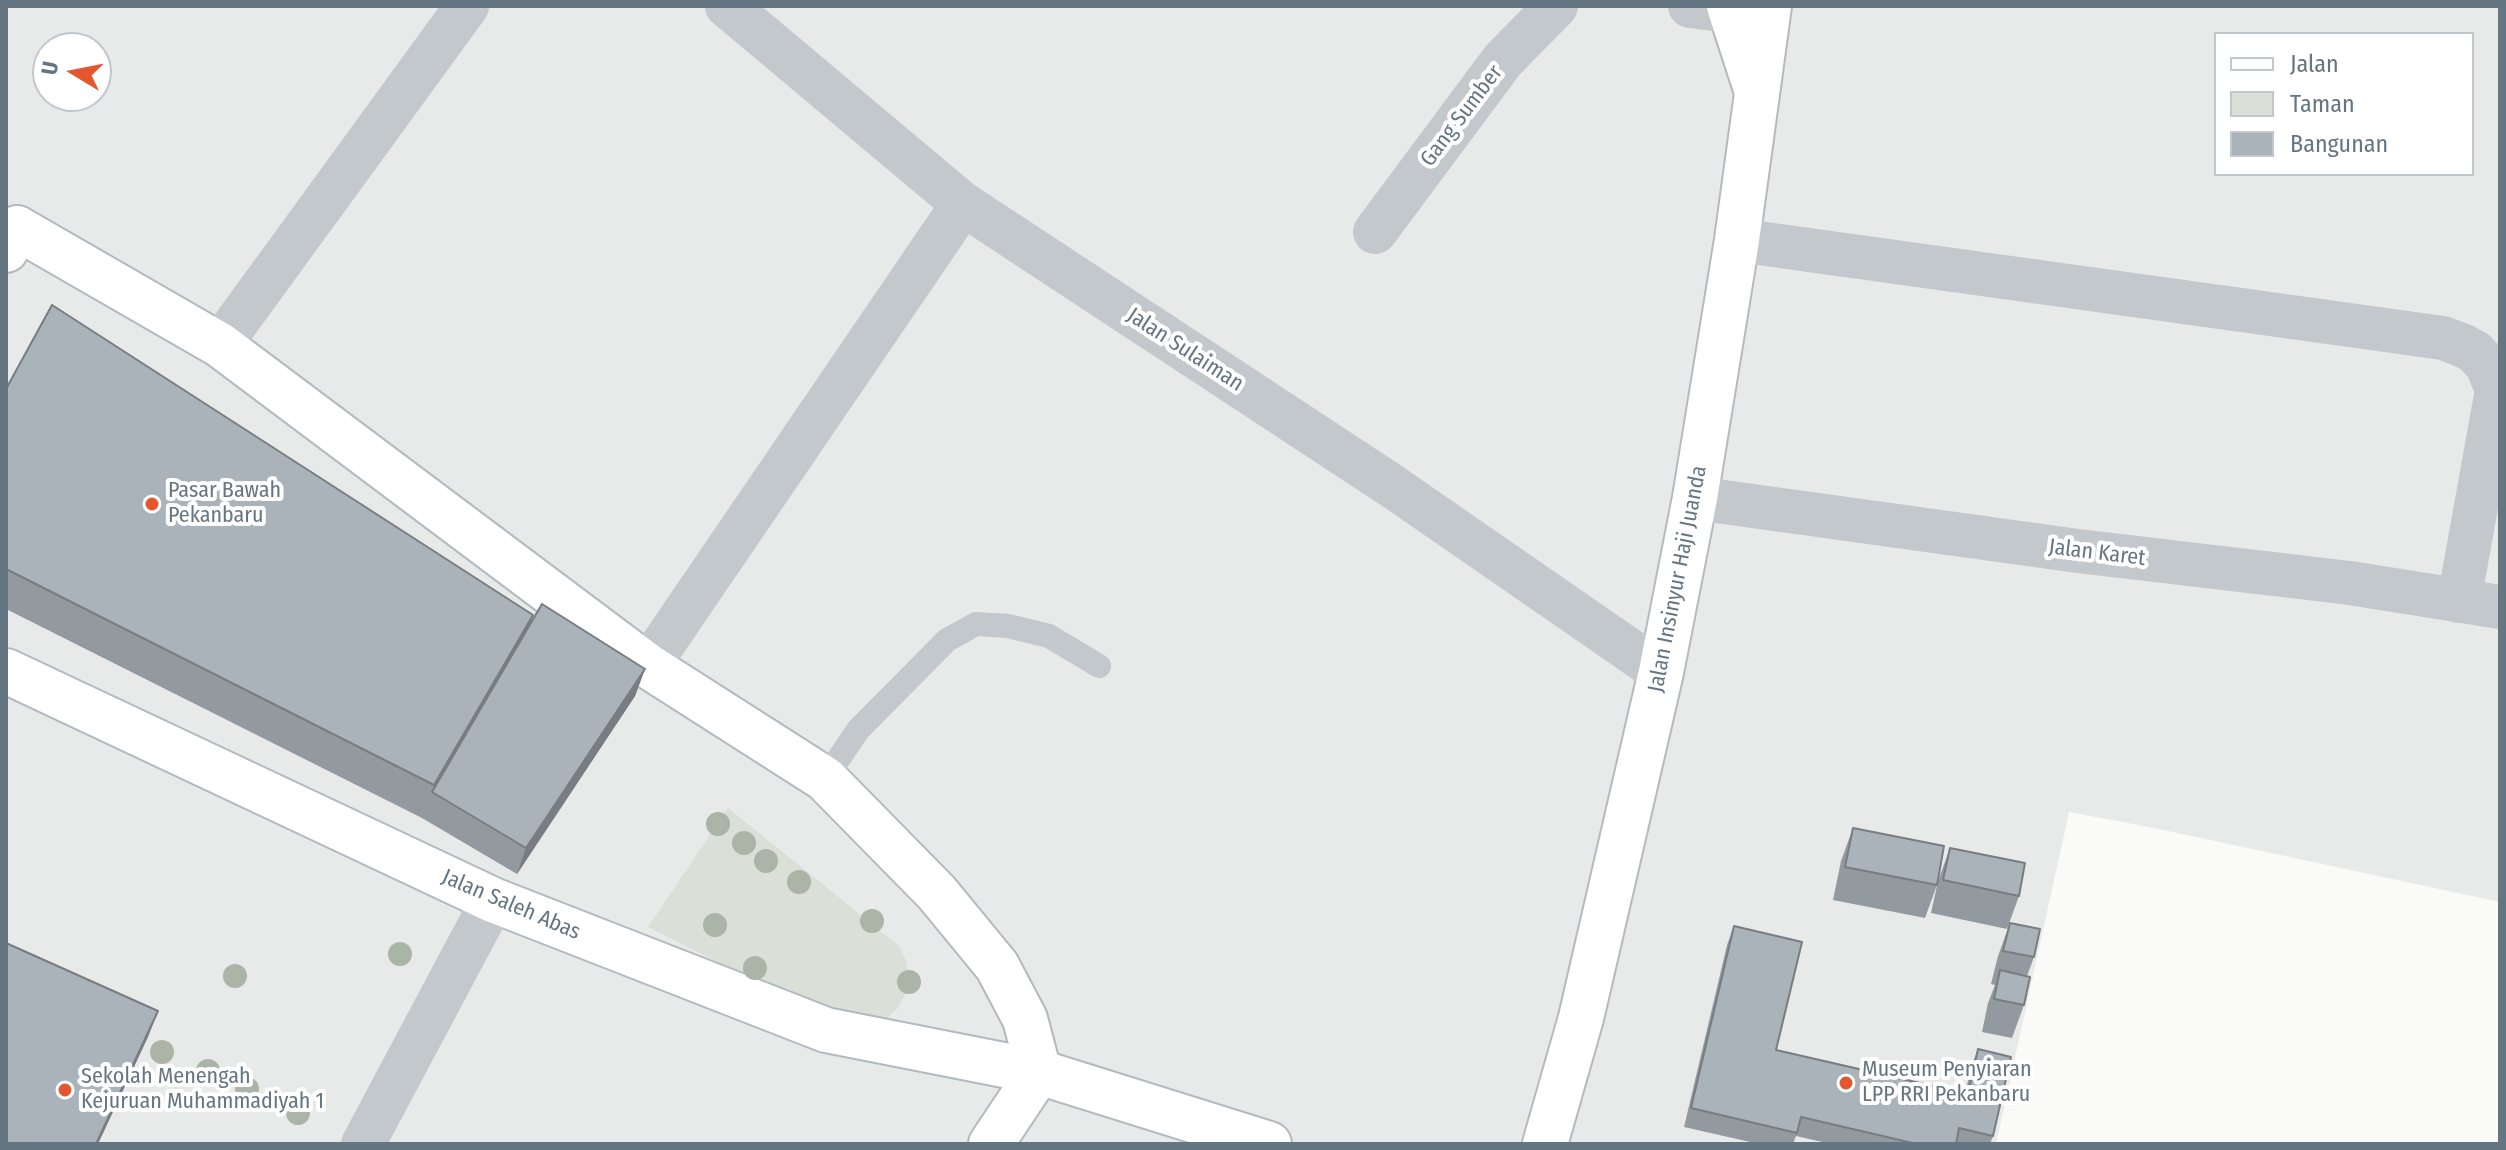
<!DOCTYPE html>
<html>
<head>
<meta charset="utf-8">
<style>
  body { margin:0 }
  #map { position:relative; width:2506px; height:1150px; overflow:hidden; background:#fafaf8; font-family:"Fira Sans Condensed",sans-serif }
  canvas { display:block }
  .frame { position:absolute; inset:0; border:8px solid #657683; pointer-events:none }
  .legend { position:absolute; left:2214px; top:32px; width:260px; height:144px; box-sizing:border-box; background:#fff; border:2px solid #c1c8cd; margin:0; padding:10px 14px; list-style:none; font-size:24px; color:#657683 }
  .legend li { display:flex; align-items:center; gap:16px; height:40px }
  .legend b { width:40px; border:2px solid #c1c8cd }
  .north { position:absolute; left:32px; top:32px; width:80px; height:80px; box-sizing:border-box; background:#fff; border:2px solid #c1c8cd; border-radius:50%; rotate:280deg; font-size:22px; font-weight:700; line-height:32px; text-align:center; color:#657683 }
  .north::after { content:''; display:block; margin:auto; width:28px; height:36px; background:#e4572e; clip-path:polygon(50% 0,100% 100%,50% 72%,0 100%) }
</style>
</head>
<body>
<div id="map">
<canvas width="2506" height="1150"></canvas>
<div class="frame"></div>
<ul class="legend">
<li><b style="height:10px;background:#fff"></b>Jalan</li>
<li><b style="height:22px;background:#dadfd7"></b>Taman</li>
<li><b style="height:22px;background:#aab3b9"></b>Bangunan</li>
</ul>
<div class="north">U</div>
</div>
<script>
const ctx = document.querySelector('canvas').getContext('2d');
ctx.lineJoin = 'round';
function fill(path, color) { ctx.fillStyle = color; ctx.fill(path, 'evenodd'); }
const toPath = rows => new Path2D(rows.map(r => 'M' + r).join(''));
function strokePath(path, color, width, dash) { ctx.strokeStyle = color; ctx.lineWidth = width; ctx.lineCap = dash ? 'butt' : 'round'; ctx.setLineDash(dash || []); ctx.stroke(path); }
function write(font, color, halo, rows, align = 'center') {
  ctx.font = font + ' "Fira Sans Condensed",sans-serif'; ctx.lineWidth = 8; ctx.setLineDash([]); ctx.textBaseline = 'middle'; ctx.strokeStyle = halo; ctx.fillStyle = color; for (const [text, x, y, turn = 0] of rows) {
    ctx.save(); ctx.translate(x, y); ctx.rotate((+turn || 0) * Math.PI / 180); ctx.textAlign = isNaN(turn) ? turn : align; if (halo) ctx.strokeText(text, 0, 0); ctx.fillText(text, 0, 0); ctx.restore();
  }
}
const built = toPath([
  [6,6,2500,6,2500,902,2154,828,2069,812,1996,1144,6,1144],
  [2216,34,2472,34,2472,174,2216,174],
  [48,48,96,48,96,96,48,96]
]);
const green = toPath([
  [728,808,899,946,906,961,909,978,906,993,898,1008,887,1018,874,1025,844,1026,648,927]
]);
const lane = toPath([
  [825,779,858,730,947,640,976,624,1008,626,1049,636,1099,666]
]);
const street = toPath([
  [727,6,963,204,1392,486,1661,672],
  [1690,6,1729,11],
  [1375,232,1503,60,1556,6],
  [1737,240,2443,338,2464,346,2475,352,2487,365,2497,390,2459,601],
  [220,345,467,6],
  [1695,498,2078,551,2350,583,2500,607],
  [648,666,963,204],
  [363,1144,493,900]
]);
const secondary = toPath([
  [1729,6,1757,92],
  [6,250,17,228,220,345,648,666,825,779,937,893,997,966,1025,1019,1039,1072],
  [6,671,493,900,826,1030,1039,1072],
  [991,1144,1039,1072]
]);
const primary = toPath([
  [1039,1072,1269,1144],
  [1545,1144,1581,1018,1661,672,1695,498,1737,240,1769,6]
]);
const trees = [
  [718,824],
  [744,843],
  [766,861],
  [799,882],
  [872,921],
  [715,925],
  [400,954],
  [755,968],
  [235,976],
  [909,982],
  [162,1052],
  [208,1071],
  [247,1089],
  [298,1113]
];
const wall = toPath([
  [6,389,533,615,528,628,645,669,635,696,517,874,422,818,6,609],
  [1853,828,1937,885,1925,918,1833,900,1841,861],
  [1950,848,2019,896,2007,929,1931,913,1938,881],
  [2010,923,2034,957,2027,976,2024,1005,2012,1038,1982,1032,1988,1003,1995,985,1991,984,1998,956],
  [1734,926,1776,1050,1965,1094,1971,1067,1978,1049,1993,1136,1990,1144,1831,1144,1796,1136,1793,1144,1759,1144,1684,1127,1727,945]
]);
const shadedWall = toPath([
  [533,615,521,648,432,792,434,785],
  [645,669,635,696,517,874,526,848],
  [158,1011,148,1037,98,1144,96,1144]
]);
const building = toPath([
  [52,305,533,615,434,785,6,569,6,389,52,305],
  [542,604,645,669,526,848,432,792,542,604],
  [1853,828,1944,846,1937,885,1845,867,1853,828],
  [1950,848,2025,863,2019,896,1943,880,1950,848],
  [2010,923,2040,929,2034,957,2003,951,2010,923],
  [1734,926,1802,942,1776,1050,1968,1094,1978,1049,2011,1057,1993,1136,1959,1128,1956,1144,1917,1144,1801,1117,1797,1133,1691,1108,1734,926],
  [6,943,158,1011,96,1144,6,1144,6,943],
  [2000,970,2030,977,2024,1005,1994,999,2000,970]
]);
const markers = [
  [152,504,8,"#e4572e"],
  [1846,1083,8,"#e4572e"],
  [65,1090,8,"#e4572e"]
];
const streetNames = [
  ["Gang Sumber",1462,116,-53],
  ["Jalan Sulaiman",1185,350,33],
  ["Jalan Karet",2097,553,7],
  ["Jalan Insinyur Haji Juanda",1678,579,-79],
  ["Jalan Saleh Abas",511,905,23]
];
const poiNames = [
  ["Pasar Bawah",168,491],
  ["Pekanbaru",168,516],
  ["Museum Penyiaran",1862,1070],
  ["LPP RRI Pekanbaru",1862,1095],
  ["Sekolah Menengah",81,1077],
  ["Kejuruan Muhammadiyah 1",81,1102]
];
fill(built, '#e8e9e9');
fill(green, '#dadfd7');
strokePath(secondary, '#b3babf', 48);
strokePath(primary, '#b5babe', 48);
strokePath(lane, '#c3c8cc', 24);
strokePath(street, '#c3c8cc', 44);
strokePath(secondary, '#fff', 44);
strokePath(primary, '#fff', 44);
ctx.fillStyle = '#aab4a7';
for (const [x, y] of trees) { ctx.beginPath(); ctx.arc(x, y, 12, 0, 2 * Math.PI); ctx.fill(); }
fill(wall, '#929a9f');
fill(shadedWall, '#777d82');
fill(building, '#aab3b9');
strokePath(building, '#777d82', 2);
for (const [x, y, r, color] of markers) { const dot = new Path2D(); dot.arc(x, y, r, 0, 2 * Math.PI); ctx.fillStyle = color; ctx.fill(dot); strokePath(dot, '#fff', 3); }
write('22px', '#657683', '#fff', streetNames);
write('22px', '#657683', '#fff', poiNames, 'left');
</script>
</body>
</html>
